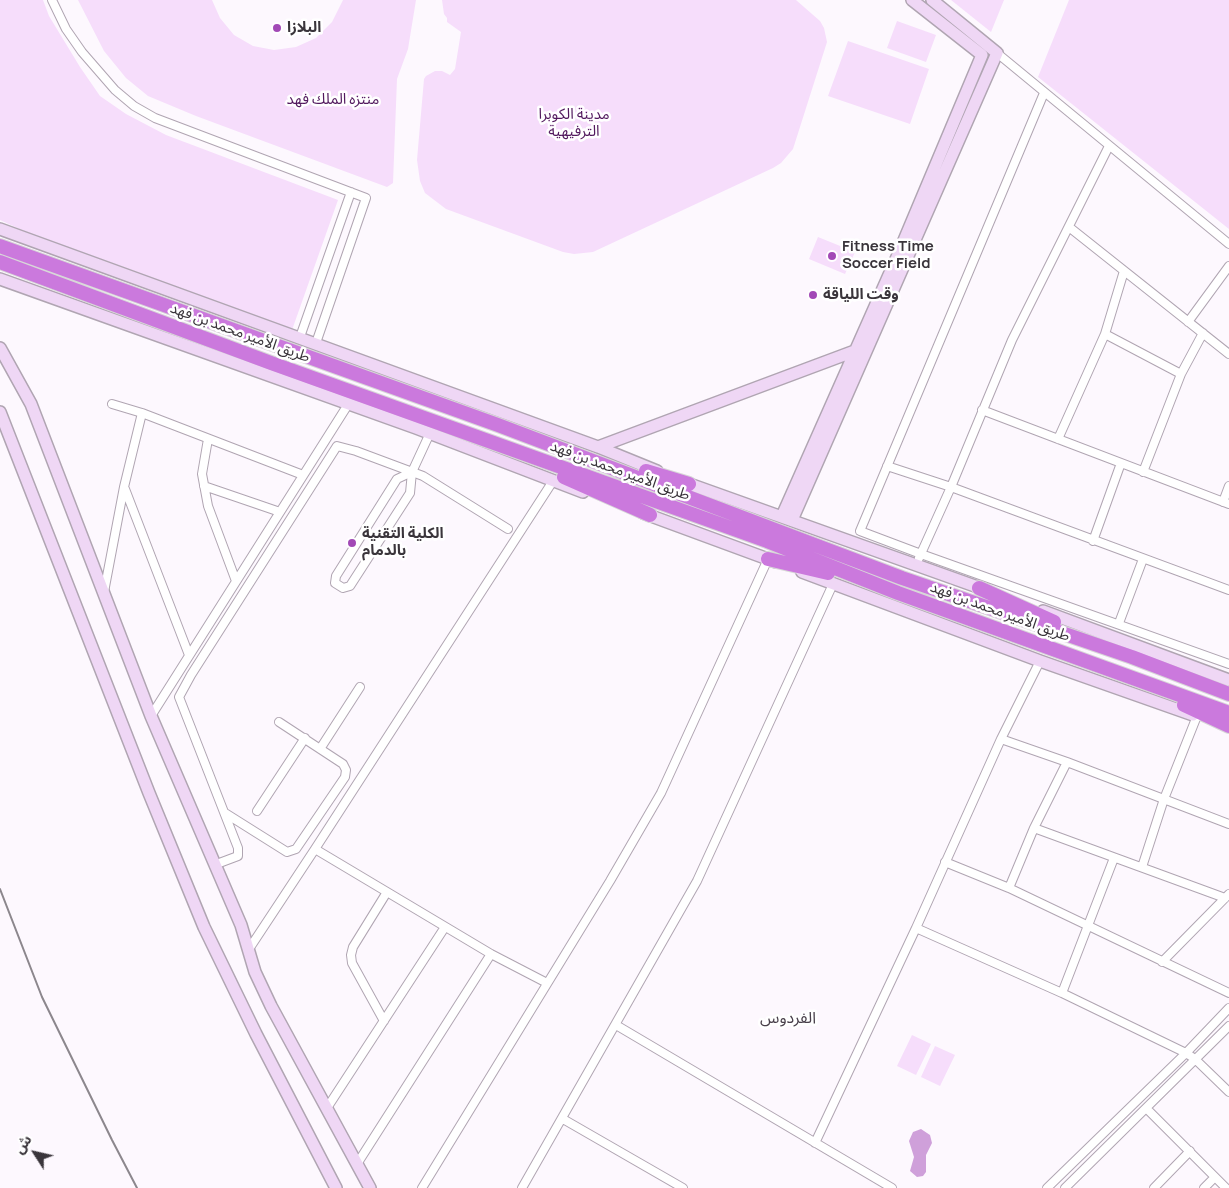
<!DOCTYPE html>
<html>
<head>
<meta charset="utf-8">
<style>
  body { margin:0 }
  #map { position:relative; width:1229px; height:1188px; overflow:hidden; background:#fdf8fe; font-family:Manrope,"Noto Sans Arabic",sans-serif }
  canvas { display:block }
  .north { position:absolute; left:10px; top:1128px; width:50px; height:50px; -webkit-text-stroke:4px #fff; paint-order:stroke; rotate:305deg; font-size:14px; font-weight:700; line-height:20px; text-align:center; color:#3a353b }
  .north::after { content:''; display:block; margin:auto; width:18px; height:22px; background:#3a353b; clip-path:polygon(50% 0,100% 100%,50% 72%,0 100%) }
</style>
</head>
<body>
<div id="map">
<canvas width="1229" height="1188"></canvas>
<div class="north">ش</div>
</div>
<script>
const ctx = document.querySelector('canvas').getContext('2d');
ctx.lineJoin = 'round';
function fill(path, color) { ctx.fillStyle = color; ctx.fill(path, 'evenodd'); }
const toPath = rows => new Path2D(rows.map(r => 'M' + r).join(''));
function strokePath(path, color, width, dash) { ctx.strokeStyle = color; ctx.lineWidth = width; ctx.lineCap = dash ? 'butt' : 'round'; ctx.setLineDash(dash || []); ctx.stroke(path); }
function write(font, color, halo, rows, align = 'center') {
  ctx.font = font + ' Manrope,"Noto Sans Arabic",sans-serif'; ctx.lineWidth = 5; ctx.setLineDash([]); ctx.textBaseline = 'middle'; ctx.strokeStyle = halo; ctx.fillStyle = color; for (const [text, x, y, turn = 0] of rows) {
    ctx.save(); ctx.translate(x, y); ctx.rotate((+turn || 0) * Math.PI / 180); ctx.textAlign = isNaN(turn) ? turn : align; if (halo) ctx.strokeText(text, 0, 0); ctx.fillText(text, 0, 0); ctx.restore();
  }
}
const green = toPath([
  [0,0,43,0,49,16,80,67,100,96,126,114,166,135,338,200,292,330,39,238,0,220],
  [78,0,212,0,220,18,234,35,253,46,274,50,296,47,316,38,332,22,343,0,416,0,408,49,397,79,393,183,387,187,196,116,148,96,126,78,104,51],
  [442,0,796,0,820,21,824,28,827,42,793,149,781,163,773,168,593,252,574,254,563,252,446,209,425,193,420,181,417,160,424,79,426,76,435,71,442,71,450,75,455,69,461,32,447,22,447,18,444,14],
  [951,0,1004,0,991,32],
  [1069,0,1229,0,1229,229,1038,77],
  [897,21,936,35,926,62,887,48],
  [848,41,929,69,910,124,828,96],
  [818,237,855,252,845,274,809,259],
  [912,1035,931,1044,916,1075,897,1066],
  [935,1046,955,1055,940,1086,921,1077]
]);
const water = toPath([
  [921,1129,930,1135,932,1143,926,1155,926,1172,923,1176,917,1177,910,1171,914,1157,909,1141,913,1132]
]);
const street = toPath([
  [52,0,66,29,82,52,115,90,134,106,155,118,366,198,316,343],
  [997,53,1229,244],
  [1044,93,860,531,921,554,1229,664],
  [1069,227,1229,354],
  [1188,322,1229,266],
  [1105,334,1181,374],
  [300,337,351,192],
  [112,404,142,413],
  [982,410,1229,504],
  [208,439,202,474,208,506,236,581],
  [1058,439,1105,334,1124,271],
  [887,466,951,487,1229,590],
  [412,472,410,493,350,586,343,588,335,583,336,576,397,479,412,472,430,433],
  [1143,472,1181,374,1203,333],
  [204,486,280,512],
  [125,489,189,655],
  [1223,502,1229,486],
  [1093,541,1121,463],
  [919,558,951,487,1012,340,1109,146],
  [104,592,124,487,142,413,303,475],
  [1119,623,1143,559],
  [1040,661,1001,739,916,928,1062,993,1186,1053,1195,1059,1229,1092],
  [151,716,349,403],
  [1001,739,1067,762,1229,824],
  [320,749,360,687],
  [257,811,305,738],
  [225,813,287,852,296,849,345,777,346,770,343,764,279,722],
  [1034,828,1225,898],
  [315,849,491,954,547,983],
  [945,862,1009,888,1229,993],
  [214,865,238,856,238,848,179,697,191,675,337,446,356,451,423,476,508,529],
  [1142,867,1164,799,1197,716],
  [1009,888,1034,828,1067,762],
  [249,949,315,849,553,481],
  [1162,962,1229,894],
  [1062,993,1114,858],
  [384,1021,352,963,351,955,353,947,387,892],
  [616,1025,892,1188],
  [327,1108,445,927],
  [1146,1108,1226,1188],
  [563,1119,683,1188],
  [815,1143,916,928],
  [357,1164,491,954],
  [422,1188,610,881,661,793,768,559],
  [522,1188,697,881,833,584],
  [1047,1188,1186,1053,1229,1008],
  [1065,1188,1229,1026],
  [1154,1188,1190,1151],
  [1204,1188,1215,1177]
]);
const secondary = toPath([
  [0,229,598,447,657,471],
  [0,279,416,428,583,492],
  [0,348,31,404,151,716,241,925,255,972,271,1006,370,1188],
  [0,412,149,793,204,927,256,1034,336,1188],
  [598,447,860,349],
  [681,481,986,590],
  [643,513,776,562],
  [782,516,897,257,982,55,912,0],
  [792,520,997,53,932,0],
  [802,572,1040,661,1193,715],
  [1043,611,1229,680]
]);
const highway = toPath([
  [0,246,498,425,902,578,1132,657,1229,694],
  [0,262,271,363,767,541,898,593,1229,713],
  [646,471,689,484],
  [564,477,650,515],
  [768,559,828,573],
  [979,588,1054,622],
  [1184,705,1229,726]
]);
const rail = toPath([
  [0,889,42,997,112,1140,137,1188]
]);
const markers = [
  [277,28,5,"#a249b6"],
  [832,256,5,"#a249b6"],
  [813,295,5,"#a249b6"],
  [352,543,5,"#a249b6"]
];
const poiNames = [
  ["البلازا",287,28],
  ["Fitness Time",842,247],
  ["Soccer Field",842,264],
  ["وقت اللياقة",823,295],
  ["الكلية التقنية",362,534],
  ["بالدمام",362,551]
];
const parkNames = [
  ["منتزه الملك فهد",333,100],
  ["مدينة الكوبرا",574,115],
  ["الترفيهية",574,132]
];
const streetNames = [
  ["طريق الأمير محمد بن فهد",240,333,20],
  ["طريق الأمير محمد بن فهد",620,471,20],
  ["طريق الأمير محمد بن فهد",1000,612,20]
];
const neighbourhoodNames = [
  ["الفردوس",788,1019]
];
fill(green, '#f6ddfb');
fill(water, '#cfa0da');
strokePath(street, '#b0a5b2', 10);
strokePath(secondary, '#b0a5b2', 14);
strokePath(highway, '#d8d7d8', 16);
strokePath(street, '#fff', 8);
strokePath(secondary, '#efd7f5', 11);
strokePath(highway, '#cb79dd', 14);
strokePath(rail, '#8c878d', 2);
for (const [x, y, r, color] of markers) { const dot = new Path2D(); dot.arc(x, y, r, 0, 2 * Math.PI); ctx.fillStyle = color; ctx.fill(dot); strokePath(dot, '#fff', 2); }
write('bold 15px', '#3a353b', '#fff', poiNames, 'left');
write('15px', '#52195e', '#fff', parkNames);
write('15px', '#3a353b', '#fff', streetNames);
write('16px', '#483f4a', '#fff', neighbourhoodNames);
</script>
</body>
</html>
